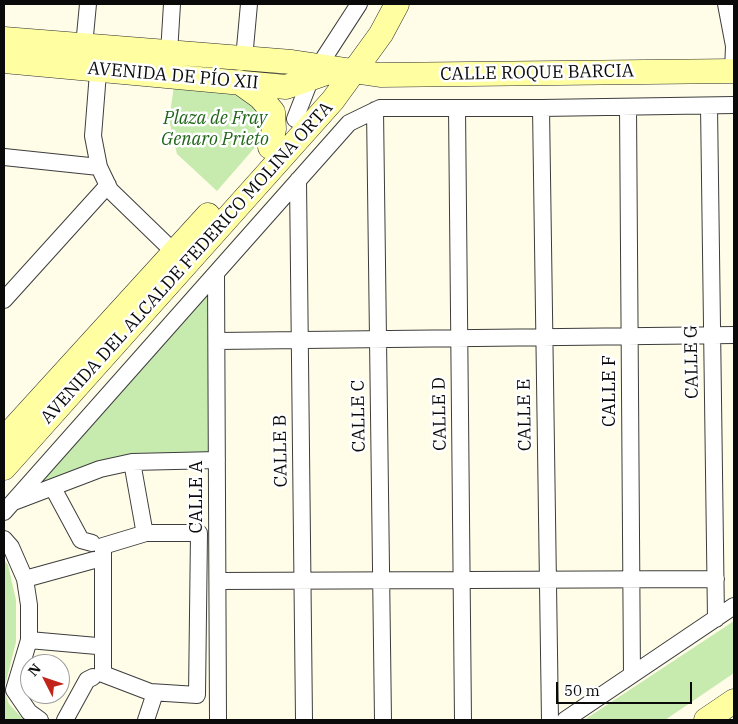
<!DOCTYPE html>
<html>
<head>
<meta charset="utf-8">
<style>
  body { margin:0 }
  #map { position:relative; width:738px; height:724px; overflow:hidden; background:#fffde7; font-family:"IBM Plex Serif",serif }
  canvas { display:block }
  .frame { position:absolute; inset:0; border:5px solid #0a0a0a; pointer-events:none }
  .north { position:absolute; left:20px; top:654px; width:50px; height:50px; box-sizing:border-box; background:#fff; border:1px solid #9d9d9d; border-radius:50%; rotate:311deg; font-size:14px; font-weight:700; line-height:20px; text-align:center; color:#0a0a0a }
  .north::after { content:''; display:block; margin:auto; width:18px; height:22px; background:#c2241a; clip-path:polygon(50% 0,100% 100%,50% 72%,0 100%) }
  .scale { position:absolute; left:556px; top:682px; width:136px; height:22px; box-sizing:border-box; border:2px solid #0a0a0a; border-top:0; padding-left:6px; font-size:15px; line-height:18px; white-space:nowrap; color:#0a0a0a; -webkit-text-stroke:4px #fff; paint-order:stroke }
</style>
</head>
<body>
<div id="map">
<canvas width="738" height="724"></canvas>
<div class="frame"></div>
<div class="north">N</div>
<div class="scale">50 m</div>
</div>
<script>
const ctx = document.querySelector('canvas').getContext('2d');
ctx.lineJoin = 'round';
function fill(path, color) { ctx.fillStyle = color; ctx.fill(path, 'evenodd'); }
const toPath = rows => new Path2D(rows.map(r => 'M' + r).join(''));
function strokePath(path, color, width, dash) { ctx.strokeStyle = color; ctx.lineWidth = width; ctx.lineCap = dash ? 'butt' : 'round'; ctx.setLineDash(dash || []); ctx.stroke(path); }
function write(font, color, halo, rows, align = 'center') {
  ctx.font = font + ' "IBM Plex Serif",serif'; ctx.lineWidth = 5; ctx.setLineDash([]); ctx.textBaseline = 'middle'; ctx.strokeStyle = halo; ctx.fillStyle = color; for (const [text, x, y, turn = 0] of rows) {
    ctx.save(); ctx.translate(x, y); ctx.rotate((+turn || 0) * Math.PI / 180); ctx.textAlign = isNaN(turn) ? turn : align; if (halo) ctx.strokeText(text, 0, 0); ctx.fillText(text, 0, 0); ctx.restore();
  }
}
const green = toPath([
  [174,86,234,89,260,110,262,127,257,145,217,191,177,154,169,120],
  [211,287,211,455,38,488,33,484],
  [4,560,8,565,16,600,16,642,4,690,9,704,24,720,4,720],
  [734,621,734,673,665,720,584,720]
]);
const street = toPath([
  [726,4,734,46,733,71],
  [84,46,88,4],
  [169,53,172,4],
  [244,59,249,4],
  [99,60,93,136,99,167,110,190,174,252],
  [709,106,716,619],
  [628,107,632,675],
  [457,108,463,720],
  [541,108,550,720],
  [375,110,383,720],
  [295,119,311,78,359,4],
  [4,157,99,167],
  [298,180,304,720],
  [216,273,218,720],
  [4,300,108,185],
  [217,341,734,335],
  [132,462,144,529],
  [53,488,81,540,92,543],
  [16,501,100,469,132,462,217,460],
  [4,512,349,123,380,108,541,108,734,105],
  [146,533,199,533,197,695,150,692,103,674,103,546,146,533],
  [4,539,11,547,25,579,29,605,29,640,14,690,29,712,40,720],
  [25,579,94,560],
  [218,581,716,579],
  [29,640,97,646],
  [65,720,87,680,93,677],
  [146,720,153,699],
  [565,720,734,606]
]);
const secondary = toPath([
  [4,39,292,62,380,75,734,71],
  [4,61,286,87,335,70],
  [239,82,260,97,273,112,274,129,270,147],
  [4,439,208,215],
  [4,468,333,100,381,34,397,4],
  [706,720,734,701]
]);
const streetNames = [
  ["CALLE ROQUE BARCIA",537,73,-1],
  ["AVENIDA DE PÍO XII",173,76,5],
  ["AVENIDA DEL ALCALDE FEDERICO MOLINA ORTA",187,263,-48],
  ["CALLE G",692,362,-91],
  ["CALLE F",610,391,-90],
  ["CALLE D",440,414,-91],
  ["CALLE E",525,415,-91],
  ["CALLE C",359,416,-91],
  ["CALLE B",281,451,-91],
  ["CALLE A",197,497,-90]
];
const parkNames = [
  ["Plaza de Fray",215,119],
  ["Genaro Prieto",215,140]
];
fill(green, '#c7ebaf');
strokePath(street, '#3d3d3d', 18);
strokePath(secondary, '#2c2c2c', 25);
strokePath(street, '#fff', 16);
strokePath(secondary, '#ffffa2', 24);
write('18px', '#0a0a0a', '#fff', streetNames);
write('italic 18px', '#1f6517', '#fff', parkNames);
</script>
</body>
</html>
